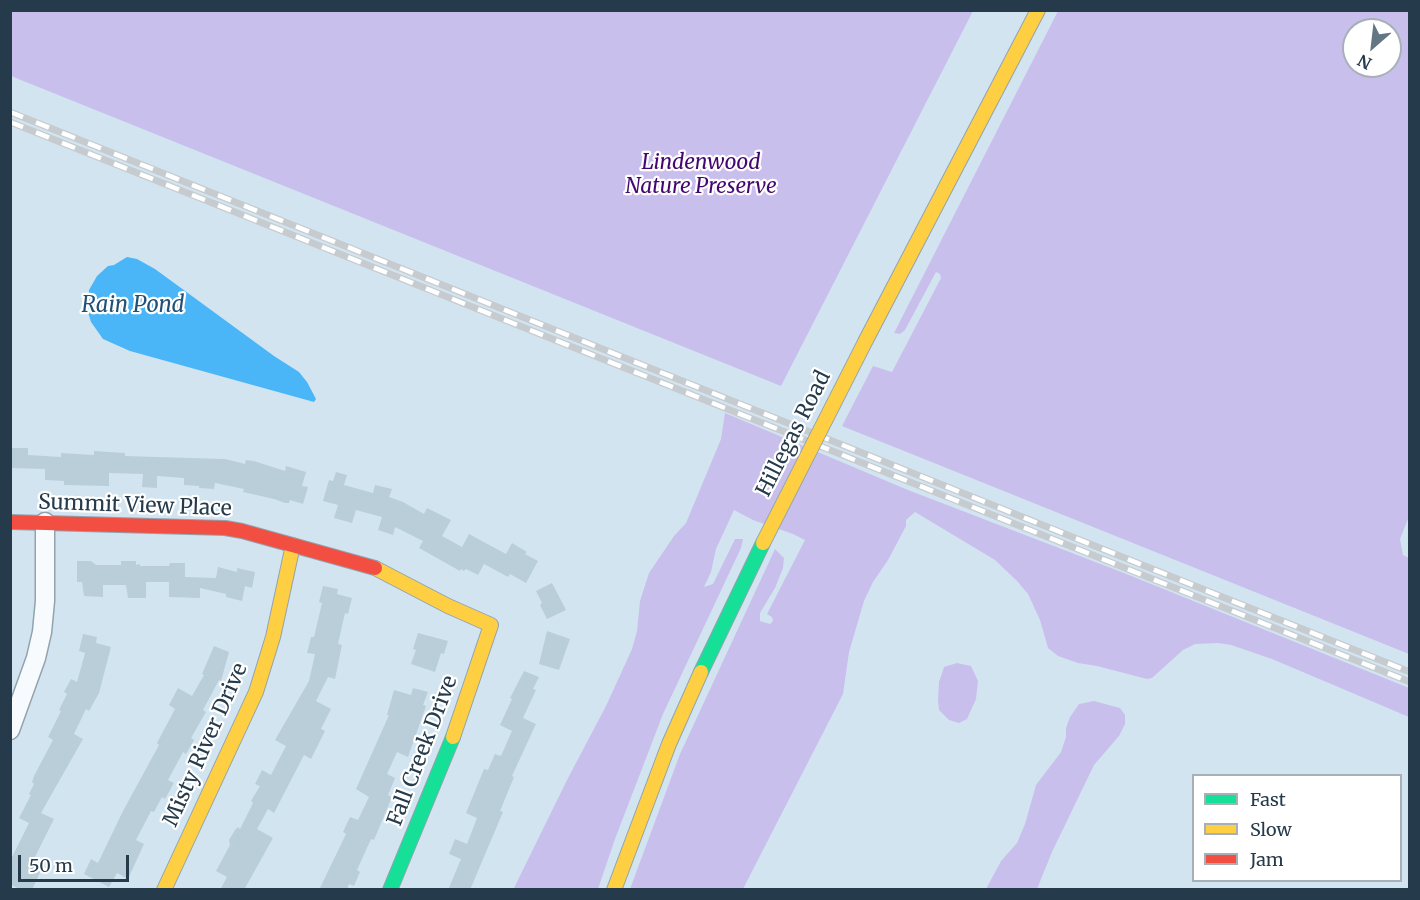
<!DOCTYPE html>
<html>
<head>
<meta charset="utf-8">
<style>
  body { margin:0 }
  #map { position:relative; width:1420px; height:900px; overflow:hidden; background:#d3e4f1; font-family:Merriweather,serif }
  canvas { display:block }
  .frame { position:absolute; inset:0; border:12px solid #253a4a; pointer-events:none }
  .legend { position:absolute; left:1192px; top:774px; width:210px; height:108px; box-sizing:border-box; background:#fff; border:2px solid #a8b0b7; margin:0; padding:8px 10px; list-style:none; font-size:18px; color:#253a4a }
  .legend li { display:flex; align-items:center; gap:12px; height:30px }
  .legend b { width:30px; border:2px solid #a8b0b7 }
  .north { position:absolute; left:1342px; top:18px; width:60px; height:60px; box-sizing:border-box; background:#fff; border:2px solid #a8b0b7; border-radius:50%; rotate:208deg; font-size:16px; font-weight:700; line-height:24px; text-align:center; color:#253a4a }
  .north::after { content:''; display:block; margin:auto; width:21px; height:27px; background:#627684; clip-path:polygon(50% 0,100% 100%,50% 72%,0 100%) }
  .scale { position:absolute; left:18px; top:855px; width:111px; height:27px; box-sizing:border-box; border:3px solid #253a4a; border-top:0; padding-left:8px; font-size:18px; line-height:21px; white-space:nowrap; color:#253a4a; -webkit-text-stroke:4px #fff; paint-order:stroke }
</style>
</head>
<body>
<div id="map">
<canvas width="1420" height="900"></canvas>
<div class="frame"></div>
<ul class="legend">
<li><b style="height:8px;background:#16e098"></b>Fast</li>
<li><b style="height:8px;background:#ffcf43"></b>Slow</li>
<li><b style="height:8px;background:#f24e42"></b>Jam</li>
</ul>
<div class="north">N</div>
<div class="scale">50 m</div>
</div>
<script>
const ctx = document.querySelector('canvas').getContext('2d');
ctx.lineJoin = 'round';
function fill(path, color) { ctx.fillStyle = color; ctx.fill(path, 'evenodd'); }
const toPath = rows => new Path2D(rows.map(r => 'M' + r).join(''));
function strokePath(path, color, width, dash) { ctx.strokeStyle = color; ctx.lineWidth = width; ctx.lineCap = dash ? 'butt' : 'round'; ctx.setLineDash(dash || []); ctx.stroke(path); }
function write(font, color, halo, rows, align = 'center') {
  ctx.font = font + ' Merriweather,serif'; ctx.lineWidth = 4.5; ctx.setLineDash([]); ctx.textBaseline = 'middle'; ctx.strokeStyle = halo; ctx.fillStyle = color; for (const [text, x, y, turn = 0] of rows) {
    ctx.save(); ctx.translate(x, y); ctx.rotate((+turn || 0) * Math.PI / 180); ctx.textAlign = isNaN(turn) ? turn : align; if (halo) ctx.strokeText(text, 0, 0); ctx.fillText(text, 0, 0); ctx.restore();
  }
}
const green = toPath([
  [10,11,11,10,973,11,781,386,11,76],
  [1058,11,1409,11,1410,514,1400,539,1403,555,1409,558,1409,654,842,426,873,366,892,372,941,278,940,274,936,272,905,330,900,334,894,333],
  [1354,30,1390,30,1390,66,1354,66],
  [725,413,908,490,1124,573,1409,688,1409,717,1272,659,1231,645,1218,643,1195,644,1183,650,1152,678,1147,679,1097,666,1078,663,1058,656,1048,648,1040,620,1028,594,1017,581,995,560,915,512,906,520,906,526,888,560,873,582,864,601,849,652,843,694,743,889,630,889,680,754,775,549,784,558,783,568,775,588,760,613,760,621,770,624,773,621,772,617,767,614,805,540,793,534,753,520,734,510,716,549,711,572,704,587,713,584,735,539,743,539,741,548,663,714,615,839,598,889,513,890,567,780,606,706,632,649,637,631,640,601,649,573,674,536,686,523,721,439],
  [957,663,971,666,978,681,976,699,967,719,959,723,949,720,939,710,938,700,939,682,944,667],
  [1094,701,1120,708,1125,715,1125,724,1119,736,1094,765,1052,852,1037,889,986,889,1001,861,1017,843,1025,824,1036,785,1061,752,1066,737,1066,728,1070,717,1079,704]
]);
const water = toPath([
  [127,257,137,259,155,269,274,356,299,372,307,382,316,399,314,402,130,351,103,339,91,322,87,309,89,290,97,276,108,266,114,265]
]);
const building = toPath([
  [10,448,28,448,28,455,61,457,61,453,94,455,94,451,125,453,125,456,225,459,245,464,246,460,254,461,285,471,286,466,306,472,302,486,308,487,303,504,290,500,289,503,285,503,274,499,243,492,244,489,215,483,214,489,199,488,199,486,184,485,184,478,157,476,157,488,142,487,143,474,109,473,109,486,64,485,64,481,45,480,45,469,10,468],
  [336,472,347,475,344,485,373,493,375,485,392,489,389,497,403,502,424,514,427,508,451,520,442,536,462,547,469,534,506,554,512,543,527,552,525,554,538,561,526,583,510,574,508,577,484,564,478,575,466,569,464,571,461,569,460,571,419,548,423,541,395,527,393,535,378,530,382,517,356,510,352,523,334,518,338,505,323,501,329,480,333,481],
  [77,561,91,561,96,565,121,565,121,561,136,561,136,565,140,564,140,566,169,566,170,563,185,563,185,577,216,578,218,567,237,572,237,568,255,572,252,588,245,586,242,601,226,597,226,594,200,588,200,598,169,597,169,582,146,582,146,598,128,598,126,585,103,585,103,597,84,596,82,582,77,582],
  [552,583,566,610,547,619,540,605,542,603,536,591],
  [323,586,338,589,337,594,352,598,348,614,345,613,338,644,342,645,335,679,328,677,316,701,331,709,321,729,325,731,311,759,304,755,274,813,268,809,257,829,273,838,244,890,220,890,227,877,216,871,230,845,229,840,235,830,238,827,240,829,253,803,251,801,260,786,255,784,262,770,271,775,286,746,275,740,309,681,315,654,307,653,311,637,314,637,322,603,319,602],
  [547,631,570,639,559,670,539,664],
  [418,633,448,641,444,654,441,653,435,672,411,664,416,650,413,649],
  [83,634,97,637,96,643,111,647,99,693,89,711,86,709,74,734,83,739,41,813,54,819,31,865,41,870,32,890,21,890,10,884,10,861,29,823,19,818,31,795,29,794,34,784,32,782,34,776,53,740,48,737,61,711,59,710,67,694,64,692,71,679,77,682,85,653,79,651],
  [214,646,229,652,221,681,219,680,203,710,206,712,191,738,194,740,186,754,183,752,168,780,174,783,165,799,162,797,154,812,151,811,136,840,144,844,128,879,117,873,109,887,84,874,91,859,98,863,123,811,159,745,157,743,175,709,169,705,178,688,192,696,204,675,202,674],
  [524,671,539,677,533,689,536,690,523,718,536,724,512,776,514,777,500,811,503,812,470,890,448,890,461,859,449,854,455,839,467,844,477,818,466,813,484,769,488,770,495,754,501,756,512,731,500,725,512,699,510,698],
  [413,688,428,692,423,705,426,706,408,757,397,752,387,774,395,778,388,795,392,797,374,840,371,839,357,870,360,872,354,886,349,884,347,890,319,890,346,834,343,832,350,817,358,820,369,797,356,789,389,715,387,715,394,690,411,695]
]);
const street = toPath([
  [10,730,36,658,42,632,45,601,45,522]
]);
const fast = toPath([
  [701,672,763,543],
  [390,890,453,737]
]);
const slow = toPath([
  [866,340,1038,10],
  [375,568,448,606,491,625,453,737],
  [164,890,256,692,273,637,293,545],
  [614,890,669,744,701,672]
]);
const jam = toPath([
  [10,522,225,528,242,531,375,568]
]);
const rail = toPath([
  [10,112,1410,672],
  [10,122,1410,682]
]);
const slowBridge = toPath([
  [763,543,866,340]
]);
const parkNames = [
  ["Lindenwood",701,163],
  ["Nature Preserve",701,187]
];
const streetNames = [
  ["Hillegas Road",794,434,-63],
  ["Summit View Place",135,506,2],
  ["Misty River Drive",206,745,-66],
  ["Fall Creek Drive",423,751,-69]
];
const waterNames = [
  ["Rain Pond",133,306]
];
fill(green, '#c9bfec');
fill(water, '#4ab6f7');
fill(building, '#b9ced8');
strokePath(street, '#92a3b0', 21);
strokePath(fast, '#92a3b0', 16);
strokePath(slow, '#92a3b0', 16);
strokePath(jam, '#92a3b0', 16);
strokePath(street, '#f8fbfd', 18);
strokePath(fast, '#16e098', 14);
strokePath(slow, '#ffcf43', 14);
strokePath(jam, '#f24e42', 14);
strokePath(rail, '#c6cbcf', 7);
strokePath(rail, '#fff', 4.5, [14]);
strokePath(slowBridge, '#92a3b0', 16, []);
strokePath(slowBridge, '#ffcf43', 14);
write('italic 21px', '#440670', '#fff', parkNames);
write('21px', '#253a4a', '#fff', streetNames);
write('italic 22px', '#225175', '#fff', waterNames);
</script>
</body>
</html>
